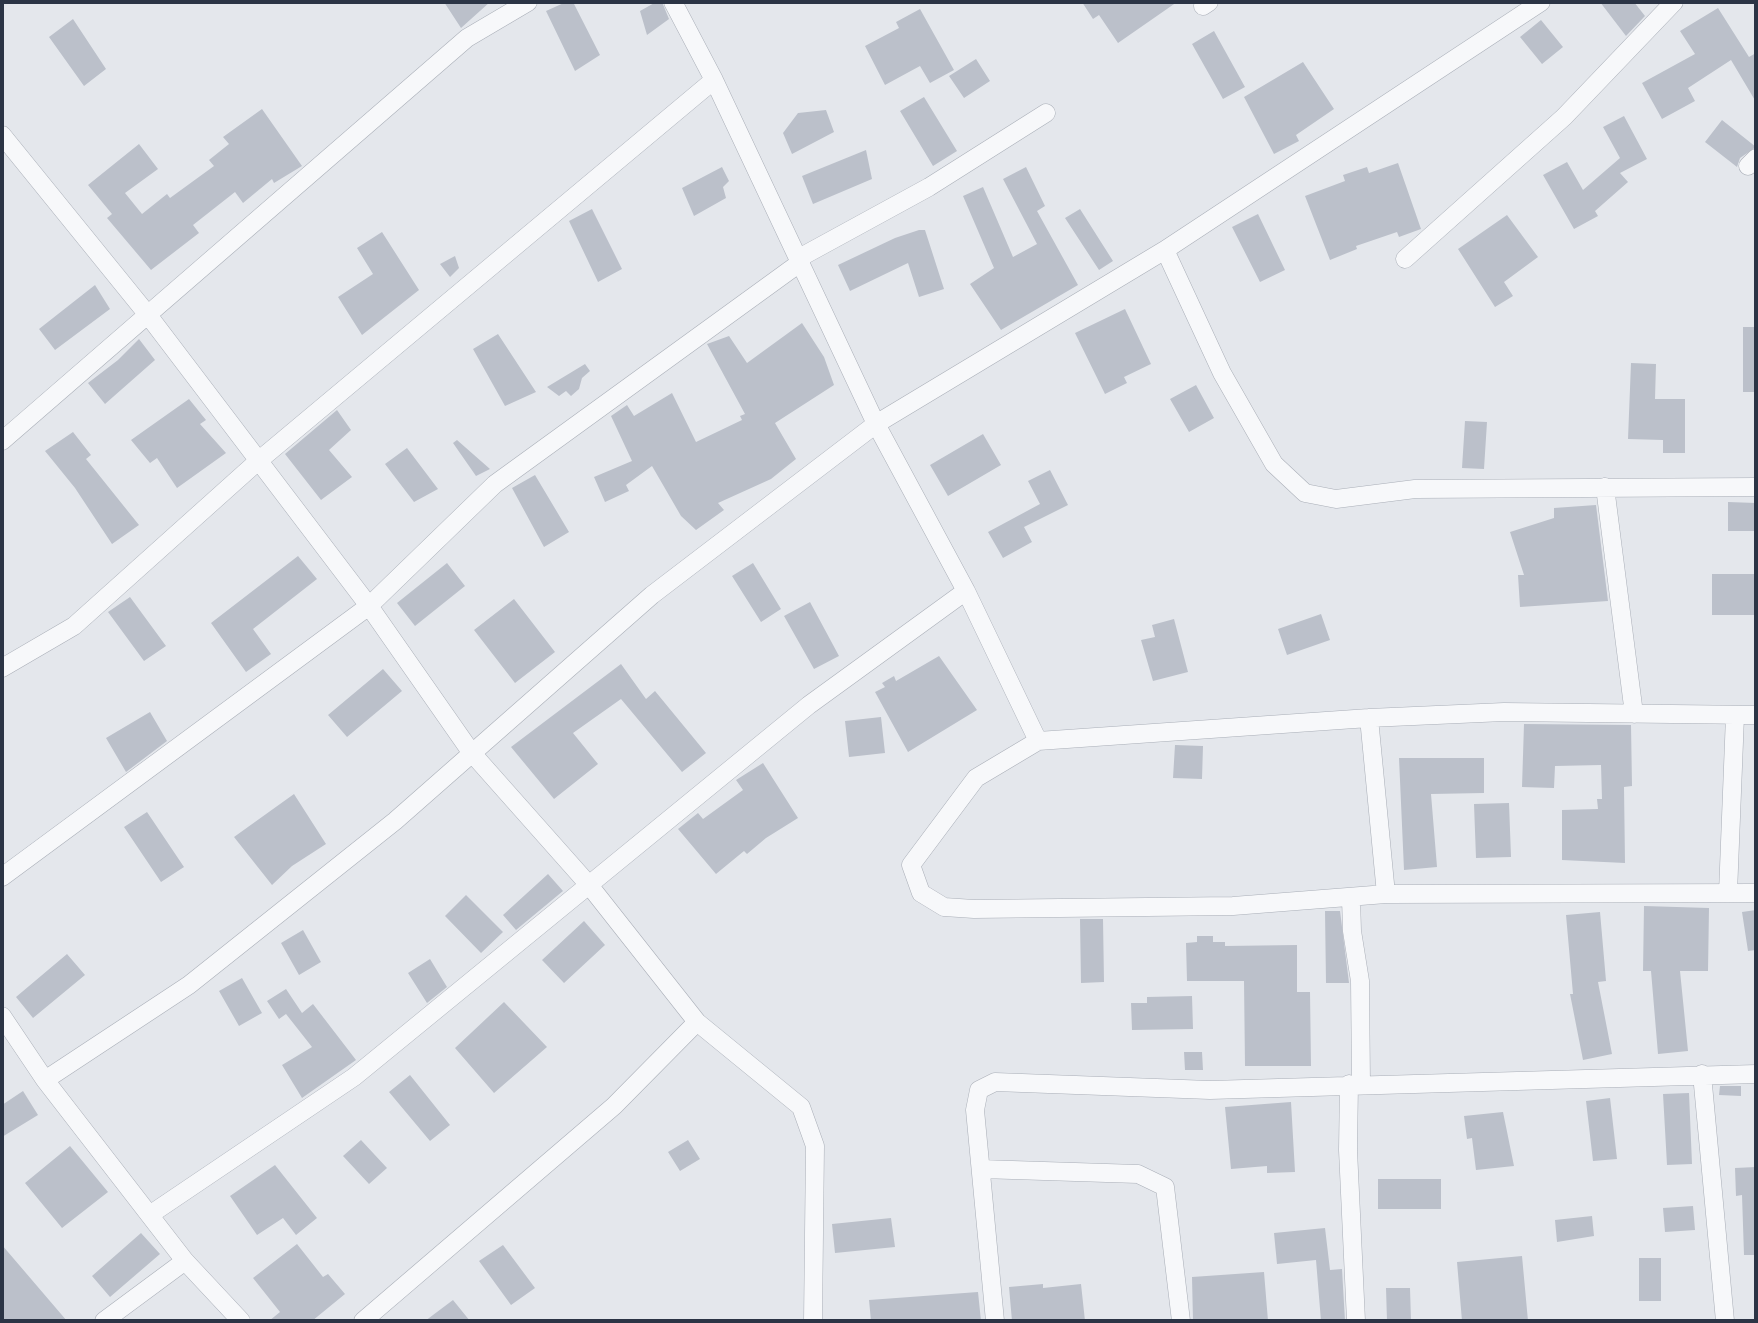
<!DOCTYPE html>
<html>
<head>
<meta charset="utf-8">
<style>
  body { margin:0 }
  #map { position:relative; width:1758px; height:1323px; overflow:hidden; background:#e4e7ec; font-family:Manrope,sans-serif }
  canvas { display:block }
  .frame { position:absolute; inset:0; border:4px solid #2b3445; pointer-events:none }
</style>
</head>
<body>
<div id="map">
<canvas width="1758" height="1323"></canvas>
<div class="frame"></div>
</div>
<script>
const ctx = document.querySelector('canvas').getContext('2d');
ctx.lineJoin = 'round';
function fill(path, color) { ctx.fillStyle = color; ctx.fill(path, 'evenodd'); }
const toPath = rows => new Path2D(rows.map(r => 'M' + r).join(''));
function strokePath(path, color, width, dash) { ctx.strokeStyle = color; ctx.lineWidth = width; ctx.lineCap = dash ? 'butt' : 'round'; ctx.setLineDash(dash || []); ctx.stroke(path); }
const building = toPath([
  [444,2,490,2,461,28],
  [566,2,573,2,600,55,575,71,546,11],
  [656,2,662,2,669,19,647,35,640,11],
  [1082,2,1177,2,1118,43,1099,15,1093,19],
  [1600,2,1634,2,1645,16,1626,36],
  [1718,8,1749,57,1756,53,1756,102,1731,60,1688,88,1695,101,1662,119,1642,83,1695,54,1680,31],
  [920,9,954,70,930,83,920,66,885,85,865,46,899,28,896,22],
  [73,19,106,69,84,86,49,37],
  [1541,20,1563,47,1542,64,1520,37],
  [1214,31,1245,87,1223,99,1192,44],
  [976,59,990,81,964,98,949,76],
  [1303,62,1334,109,1296,135,1299,141,1274,154,1244,97],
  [924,97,957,151,933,166,900,111],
  [262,109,302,166,274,183,272,179,243,203,235,192,193,225,199,233,151,270,107,218,112,214,88,185,139,144,158,169,125,193,142,214,167,194,170,198,214,166,209,160,229,144,223,137],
  [826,110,834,132,792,154,783,133,798,113],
  [1624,116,1647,159,1620,173,1628,182,1595,211,1598,216,1574,229,1543,175,1567,162,1583,190,1620,158,1603,127],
  [1722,120,1756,147,1740,158,1737,167,1705,142],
  [866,150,872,179,813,204,802,176],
  [1398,163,1421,229,1399,237,1397,232,1356,246,1357,249,1330,260,1305,196,1345,181,1343,175,1367,167,1369,173],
  [722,167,729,181,723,187,726,198,694,216,682,188],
  [1026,167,1045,206,1037,211,1078,285,1001,330,970,284,994,268,963,196,983,187,1013,257,1037,244,1003,179],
  [592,209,622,269,598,282,569,221],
  [1080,209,1113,261,1099,270,1065,218],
  [1258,214,1285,270,1260,282,1232,227],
  [1507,215,1538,257,1504,282,1513,296,1495,307,1458,249],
  [919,230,925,230,944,289,919,297,908,263,850,291,838,265,895,238],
  [382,232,419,290,362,335,338,297,373,274,357,248],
  [455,256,459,268,450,277,440,264],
  [95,285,110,309,55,350,39,329],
  [1125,309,1151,364,1124,377,1127,383,1105,394,1075,333],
  [802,323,824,357,834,385,775,423,796,459,771,479,718,503,724,510,696,530,681,516,652,466,626,485,629,491,605,502,594,477,632,461,611,416,627,405,634,416,672,393,696,442,742,420,740,416,745,414,707,344,729,336,747,363],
  [1743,327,1756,327,1756,392,1743,392],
  [498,334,536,392,505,406,473,349],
  [139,339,155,360,105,404,88,383,118,360],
  [1631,363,1656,364,1655,399,1685,399,1685,453,1663,453,1663,440,1628,439],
  [585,364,590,371,582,378,579,389,571,396,566,391,559,396,547,387],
  [1196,385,1214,418,1189,432,1170,399],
  [189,399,206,420,200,424,226,453,177,488,157,458,150,463,131,440],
  [337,410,351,430,329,450,352,477,321,500,285,454],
  [1465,421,1487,422,1484,469,1462,468],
  [73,432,91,455,86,459,139,525,112,544,75,488,45,451],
  [983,434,1001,465,948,496,930,465],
  [457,440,490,469,476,476,453,443],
  [407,448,438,489,414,502,385,464],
  [1050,470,1068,505,1024,527,1032,542,1003,558,988,532,1040,504,1028,481],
  [535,475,569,532,544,547,512,488],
  [1728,502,1756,503,1756,531,1728,531],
  [1596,505,1608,601,1520,607,1518,575,1524,575,1510,532,1554,518,1554,508],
  [298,556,317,579,253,629,271,654,246,672,211,623],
  [447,563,465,586,415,626,397,603],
  [753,563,781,609,761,622,732,576],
  [1712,574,1756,574,1756,615,1712,615],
  [130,597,166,646,144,661,108,612],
  [514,599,555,652,515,683,474,630],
  [810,602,839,656,814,669,784,616],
  [1321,614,1330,640,1287,655,1278,629],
  [1174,619,1188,672,1153,681,1141,640,1155,637,1152,625],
  [939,656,977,710,908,752,875,692,885,687,882,683,894,676,896,681],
  [621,664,646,699,655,691,706,753,682,772,621,699,573,733,598,764,554,799,511,747],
  [383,669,402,691,347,737,328,715],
  [150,712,167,741,126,772,106,738],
  [881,717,885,753,849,757,845,721],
  [1524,724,1631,725,1632,786,1624,787,1625,863,1562,860,1562,810,1598,809,1597,799,1602,799,1601,765,1555,766,1554,788,1522,787],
  [1175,745,1203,746,1202,779,1173,778],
  [1399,758,1484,758,1484,793,1431,794,1437,867,1404,870],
  [763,763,798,818,766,838,747,854,744,851,716,874,678,829,698,813,703,819,743,790,736,780],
  [294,794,326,844,292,866,272,885,234,837],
  [1509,803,1511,857,1476,858,1474,804],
  [147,812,184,867,161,882,124,827],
  [548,874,563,891,516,930,503,915],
  [466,895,503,932,481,953,445,916],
  [1644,906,1709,908,1708,971,1680,971,1688,1051,1658,1054,1651,971,1643,971],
  [1756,910,1756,950,1748,951,1742,912],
  [1325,911,1340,911,1349,983,1326,983],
  [1600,912,1606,981,1598,982,1612,1054,1583,1060,1570,994,1573,994,1566,915],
  [1080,919,1103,919,1104,982,1081,983],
  [584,921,605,945,564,983,542,960],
  [303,930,321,962,299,975,281,943],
  [1197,936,1213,936,1213,942,1225,942,1225,946,1297,945,1297,992,1310,992,1311,1066,1245,1066,1244,981,1187,981,1186,943,1197,942],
  [67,954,85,975,33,1018,16,997],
  [430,959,447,987,427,1003,408,973],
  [242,978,262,1013,239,1026,219,991],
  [286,989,302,1013,313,1004,356,1060,302,1098,282,1065,312,1047,286,1014,279,1019,267,1001],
  [1192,996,1193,1029,1132,1030,1131,1003,1147,1003,1147,997],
  [504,1002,547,1047,494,1093,455,1048],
  [1184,1052,1202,1052,1203,1070,1185,1070],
  [410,1075,450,1125,430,1141,389,1092],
  [1720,1086,1741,1086,1741,1096,1719,1095],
  [23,1091,38,1115,2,1137,2,1105],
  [1689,1093,1692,1164,1667,1165,1663,1094],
  [1610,1098,1617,1159,1593,1161,1586,1101],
  [1291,1102,1295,1172,1267,1173,1267,1166,1231,1169,1225,1107],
  [1503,1112,1514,1166,1476,1170,1472,1138,1467,1139,1464,1116],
  [361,1140,387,1168,369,1184,343,1156],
  [688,1140,700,1159,680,1171,668,1152],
  [70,1146,108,1192,62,1228,25,1183],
  [275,1165,317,1218,296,1235,283,1218,257,1235,230,1196],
  [1756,1167,1756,1255,1744,1255,1742,1195,1736,1196,1735,1168],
  [1378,1179,1441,1179,1441,1209,1378,1209],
  [1693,1206,1695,1230,1665,1232,1663,1208],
  [1592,1216,1594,1236,1557,1242,1555,1220],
  [891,1218,895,1247,835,1253,832,1224],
  [1325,1228,1330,1270,1342,1269,1345,1321,1321,1321,1316,1260,1277,1264,1274,1233],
  [141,1233,160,1254,110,1297,92,1276],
  [297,1244,323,1277,328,1274,345,1294,312,1321,269,1321,280,1312,253,1278],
  [2,1245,67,1321,2,1321],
  [503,1245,535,1288,511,1305,479,1261],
  [1522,1256,1528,1321,1462,1321,1457,1262],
  [1639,1258,1661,1258,1661,1301,1639,1301],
  [1264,1272,1268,1321,1193,1321,1192,1277],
  [1043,1284,1043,1288,1081,1284,1085,1321,1012,1321,1009,1287],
  [1386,1288,1410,1288,1411,1321,1387,1321],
  [978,1292,981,1321,871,1321,869,1300],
  [453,1300,470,1321,425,1321]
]);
const minor = toPath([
  [673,2,714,80,876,424,966,591,1038,741,976,778,911,865,921,893,944,907,974,909,1233,906,1386,894,1756,893],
  [1203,6,1209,2],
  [2,135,148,315,369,606,471,752,589,885,697,1022,801,1107,815,1146,813,1321],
  [1748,166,1756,158],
  [1165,250,1541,2],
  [799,258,929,187,1046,113],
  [1405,259,1564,117,1674,2],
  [2,441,467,38,528,2],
  [1605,487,1634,714],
  [2,668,74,626,257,462,714,80],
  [1369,718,1386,894],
  [1038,741,1369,718,1504,712,1756,715],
  [2,877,369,606,495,484,801,262],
  [1728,893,1735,716],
  [1351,898,1352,931,1360,981,1361,1084],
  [2,1016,45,1080,185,1261,241,1321],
  [1702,1074,1725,1321],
  [45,1080,189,985,395,821,652,595,876,424,1165,250,1222,373,1274,464,1305,493,1336,499,1415,489,1756,487],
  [1349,1084,1348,1150,1356,1321],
  [981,1169,1138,1174,1165,1187,1181,1321],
  [151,1214,354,1077,809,705,966,591],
  [104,1321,185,1261],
  [363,1321,614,1106,697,1022],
  [995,1321,975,1110,979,1090,995,1082,1210,1090,1756,1074]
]);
fill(building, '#bbc0ca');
strokePath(minor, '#a9aeb7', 19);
strokePath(minor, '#f7f8fa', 18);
</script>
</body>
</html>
